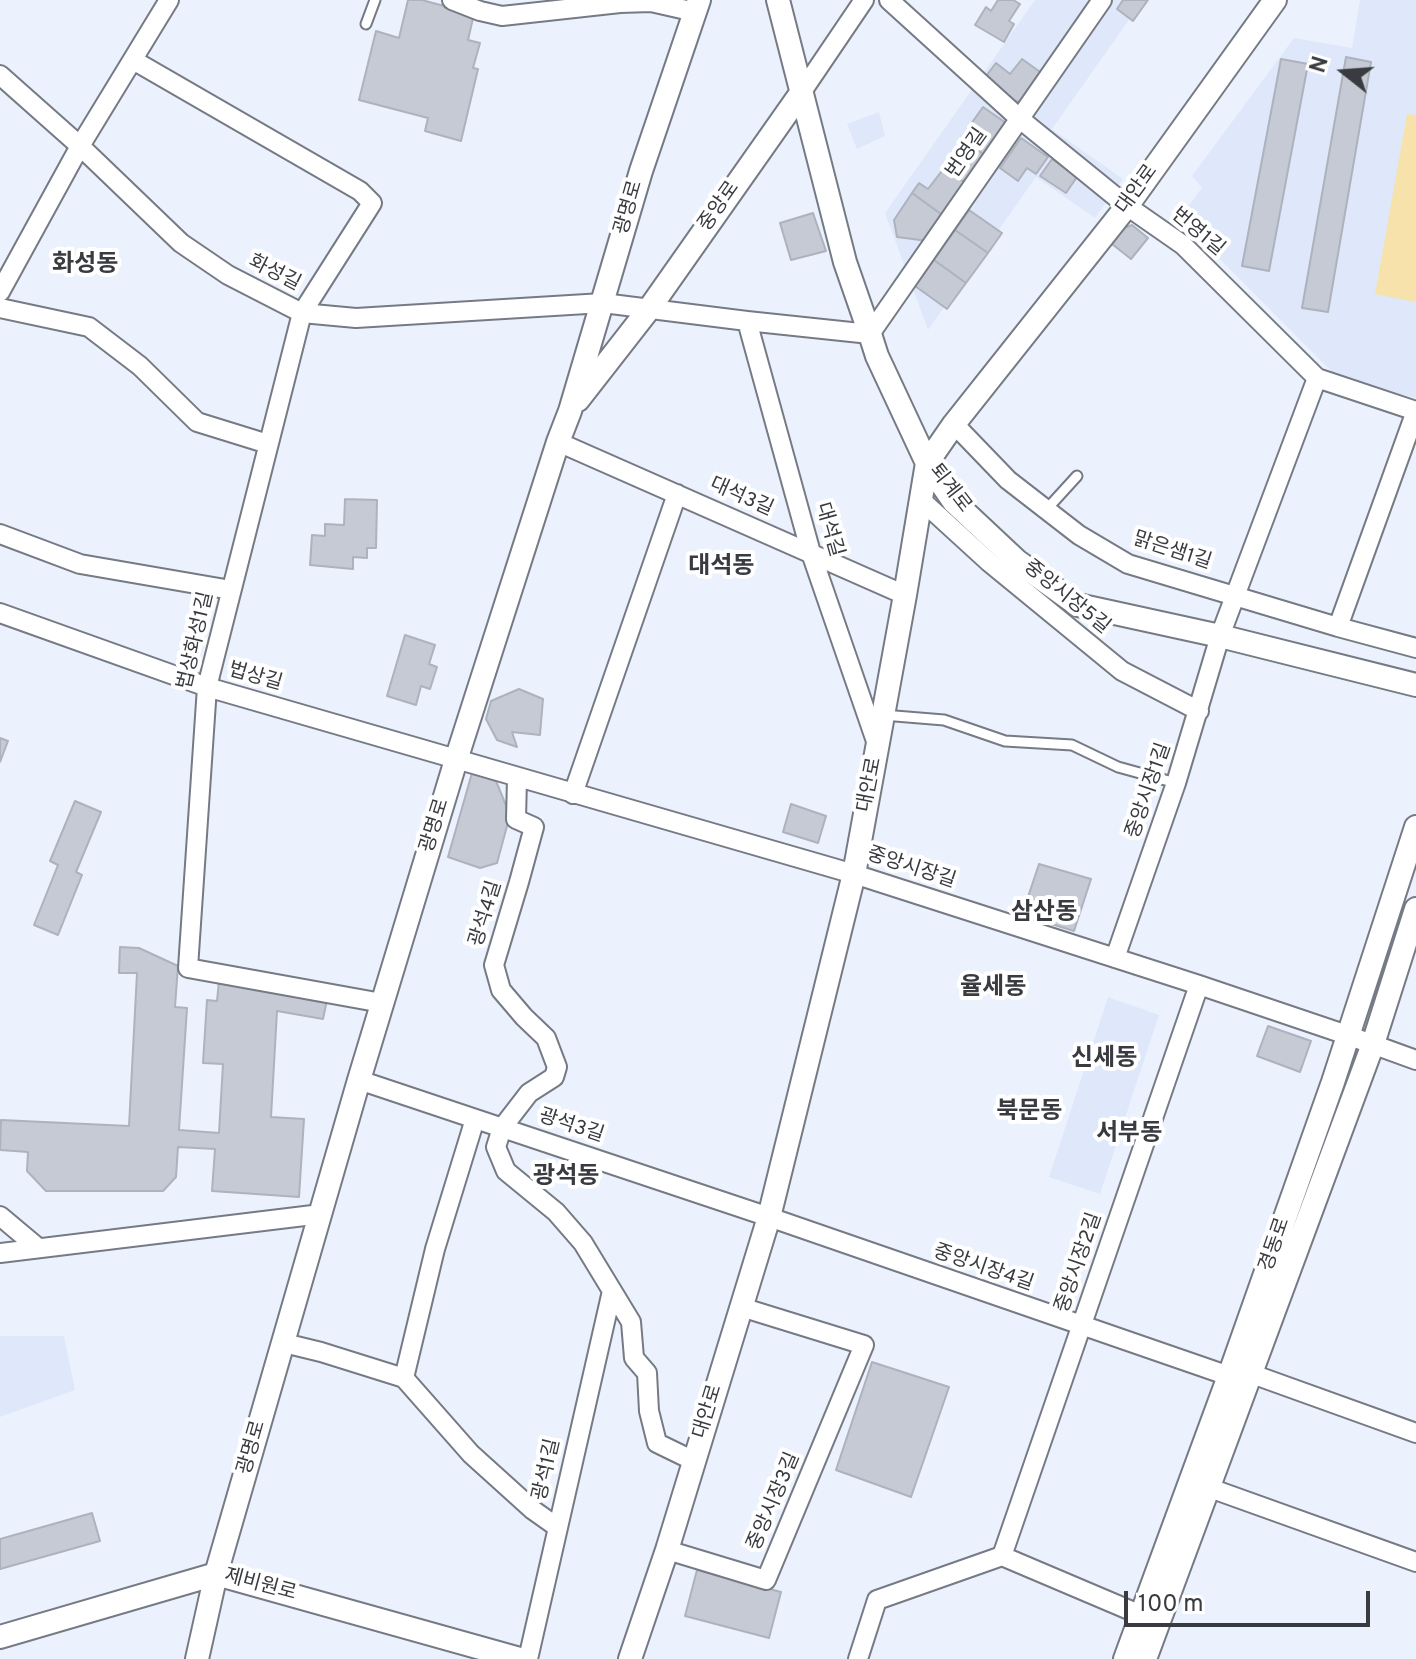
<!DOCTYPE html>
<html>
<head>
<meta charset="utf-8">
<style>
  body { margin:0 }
  #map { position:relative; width:1416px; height:1659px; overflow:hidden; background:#ecf2fd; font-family:Overpass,sans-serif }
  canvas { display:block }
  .north { position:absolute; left:1304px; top:32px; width:80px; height:80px; -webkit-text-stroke:6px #fff; paint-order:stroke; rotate:287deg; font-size:22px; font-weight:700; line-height:32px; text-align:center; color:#393b40 }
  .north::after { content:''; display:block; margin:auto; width:28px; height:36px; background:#393b40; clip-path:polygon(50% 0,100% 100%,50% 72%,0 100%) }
  .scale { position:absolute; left:1124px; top:1591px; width:246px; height:36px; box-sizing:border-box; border:4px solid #393b40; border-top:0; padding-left:10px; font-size:24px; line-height:28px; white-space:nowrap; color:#393b40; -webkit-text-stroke:6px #fff; paint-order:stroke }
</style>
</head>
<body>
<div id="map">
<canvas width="1416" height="1659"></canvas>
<div class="north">N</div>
<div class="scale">100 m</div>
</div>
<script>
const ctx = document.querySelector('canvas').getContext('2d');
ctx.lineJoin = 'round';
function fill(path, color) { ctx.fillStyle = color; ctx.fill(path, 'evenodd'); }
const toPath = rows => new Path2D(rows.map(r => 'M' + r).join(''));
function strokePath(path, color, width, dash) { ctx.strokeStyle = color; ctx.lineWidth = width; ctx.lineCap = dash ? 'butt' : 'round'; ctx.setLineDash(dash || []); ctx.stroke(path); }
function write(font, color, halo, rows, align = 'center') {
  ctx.font = font + ' Overpass,"Noto Sans KR",sans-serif'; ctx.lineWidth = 8; ctx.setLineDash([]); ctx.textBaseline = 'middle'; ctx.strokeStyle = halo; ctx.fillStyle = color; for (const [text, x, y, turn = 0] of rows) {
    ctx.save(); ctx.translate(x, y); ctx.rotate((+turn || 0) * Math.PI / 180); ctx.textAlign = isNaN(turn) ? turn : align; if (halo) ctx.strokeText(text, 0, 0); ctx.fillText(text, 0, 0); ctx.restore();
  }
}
const built = toPath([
  [1035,0,1143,0,1052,129,1123,179,1095,218,1036,177,928,330,885,213],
  [1360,0,1416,0,1416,398,1339,379,1179,218,1202,188,1192,176,1294,38,1352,48],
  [879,112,885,136,857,149,847,124],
  [1108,997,1159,1015,1100,1194,1049,1177],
  [0,1336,64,1336,75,1390,0,1417]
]);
const green = toPath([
  [1407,114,1416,115,1416,302,1375,294]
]);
const building = toPath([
  [408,0,422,0,474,14,468,40,480,43,473,68,478,69,461,141,425,131,428,118,359,100,376,31,399,38,408,0],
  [998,0,1013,0,1020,4,1009,21,1014,24,1004,42,975,25,986,7,991,11,998,0],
  [1123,0,1148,0,1133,21,1117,9,1123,0],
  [1346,57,1371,62,1328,312,1302,308,1346,57],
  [1022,59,1043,74,1023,102,1011,101,983,80,996,63,1010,74,1022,59],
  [1281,59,1308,64,1269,271,1242,266,1281,59],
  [983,107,1009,125,987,157,961,138,983,107],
  [1021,138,1048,157,1036,174,1027,168,1018,181,1000,168,1021,138],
  [964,140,987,157,967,184,944,168,964,140],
  [1052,159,1077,177,1066,193,1040,176,1052,159],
  [944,168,967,184,945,217,912,193,919,183,928,189,944,168],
  [912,193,945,217,928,241,897,237,894,220,912,193],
  [969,210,1002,233,988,253,955,230,969,210],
  [813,213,826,251,791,260,780,223,813,213],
  [1132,225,1148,238,1131,259,1112,244,1124,228,1132,225],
  [955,230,988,253,966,283,934,260,955,230],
  [934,260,966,283,947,309,915,286,934,260],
  [345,499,377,500,376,548,367,548,367,558,353,557,353,569,310,565,312,535,325,536,325,524,344,525,345,499],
  [405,635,435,645,429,664,437,667,430,689,421,686,416,705,387,696,405,635],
  [519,689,543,699,540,735,512,732,517,747,497,740,486,719,491,701,519,689],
  [0,738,8,741,0,762,0,738],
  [472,773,496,781,510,815,497,863,480,868,448,857,472,773],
  [75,801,101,812,76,872,82,875,58,935,34,925,58,865,50,861,75,801],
  [791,804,826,816,818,843,783,832,791,804],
  [1039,864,1091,879,1074,931,1022,915,1039,864],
  [120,947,139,948,178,966,175,1007,187,1008,179,1130,219,1133,223,1064,203,1063,207,1000,217,1001,219,981,327,1000,323,1019,277,1011,271,1117,304,1119,299,1197,212,1191,215,1149,178,1147,176,1177,163,1191,46,1191,27,1171,28,1152,0,1150,1,1120,129,1126,137,973,119,973,120,947],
  [1268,1026,1311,1041,1300,1072,1257,1056,1268,1026],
  [872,1362,949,1387,911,1497,836,1470,872,1362],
  [92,1513,100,1541,0,1569,0,1539,92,1513],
  [697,1570,781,1592,769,1638,685,1616,697,1570]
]);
const service = toPath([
  [366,24,375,0],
  [1046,510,1077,476],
  [883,715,944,720,1005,741,1072,745,1118,767,1176,783]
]);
const minor = toPath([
  [452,0,480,11,502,16,620,3,651,2,695,12],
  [889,0,1020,119,1127,206,1183,245,1317,378,1416,411],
  [133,60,360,191,372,203,302,313,207,687,188,968,382,1003],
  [0,75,80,146,181,243,228,275,302,313,356,318,603,303,747,321,870,334,1102,0],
  [801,93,864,0],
  [0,292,80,146,169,0],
  [0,308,89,327,140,366,197,422,268,444],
  [747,321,811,553,878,747],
  [954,424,1008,480,1079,535,1128,564,1338,627,1416,648],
  [558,442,905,595],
  [920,499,989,562,1122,671,1199,711],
  [0,534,80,564,231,590],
  [0,613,207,687,854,874,1199,985,1347,1035,1416,1060],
  [1338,627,1416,411],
  [517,778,516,819,534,827,519,882,494,965,501,990,524,1017,546,1038,557,1067,554,1077,529,1093,502,1128,496,1147,506,1171,556,1212,583,1243,631,1322,634,1358,647,1373,649,1411,657,1443,694,1461],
  [573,794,677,494],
  [1115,958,1176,783,1220,636,1317,378],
  [359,1080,769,1217,1229,1376],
  [0,1216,37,1247],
  [0,1253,321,1214],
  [284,1343,321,1352,404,1378,471,1454,533,1510,557,1527],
  [1252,1374,1416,1433],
  [404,1378,435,1249,475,1119],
  [1207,1487,1416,1562],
  [667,1550,766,1580,864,1345,741,1307],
  [1002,1556,1199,985],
  [528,1659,612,1291],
  [858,1659,877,1600,1002,1556,1141,1615]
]);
const tertiary = toPath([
  [778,0,845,262,870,334,877,356,927,463,954,502,1017,561,1078,605,1220,636,1416,685],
  [578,400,649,309,801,93],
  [0,1637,216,1574,520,1659],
  [197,1659,216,1574,359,1080,456,760,558,442,570,411,641,171,699,0],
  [630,1659,667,1550,769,1217,854,874,905,595,927,463,954,424,1127,206,1275,0],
  [1125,1659,1229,1376,1333,1082,1416,827],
  [1145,1659,1373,1044,1416,909]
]);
const streetNames = [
  ["번영길",968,154,-55],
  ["대안로",1138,190,-54],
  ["중앙로",720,207,-55],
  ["광명로",630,208,-74],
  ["번영1길",1197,233,40],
  ["화성길",274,274,27],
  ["퇴계로",949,489,52],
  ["대석3길",741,498,24],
  ["대석길",828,530,74],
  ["맑은샘1길",1172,552,18],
  ["중앙시장5길",1066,598,39],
  ["법상화성1길",197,641,-77],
  ["법상길",255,678,16],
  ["대안로",871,785,-79],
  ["중앙시장1길",1150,791,-71],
  ["광명로",436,826,-73],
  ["중앙시장길",911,869,18],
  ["광석4길",487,914,-73],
  ["광석3길",571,1127,18],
  ["경동로",1276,1245,-71],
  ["중앙시장2길",1080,1263,-71],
  ["중앙시장4길",983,1269,19],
  ["대안로",709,1412,-73],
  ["광명로",253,1448,-74],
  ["광석1길",548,1470,-77],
  ["중앙시장3길",775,1502,-67],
  ["제비원로",260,1586,15]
];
const quarterNames = [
  ["화성동",85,266],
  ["대석동",721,568],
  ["삼산동",1044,914],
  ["율세동",993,989],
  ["신세동",1104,1060],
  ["북문동",1029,1113],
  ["서부동",1129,1135],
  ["광석동",566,1178]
];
fill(built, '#dee8fa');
fill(green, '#f6e2aa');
fill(building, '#c5cad5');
strokePath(building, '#adb2bd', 2);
strokePath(service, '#757a84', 13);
strokePath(minor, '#757a84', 22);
strokePath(tertiary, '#757a84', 26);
strokePath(service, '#fff', 9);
strokePath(minor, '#fff', 18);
strokePath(tertiary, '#fff', 22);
write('20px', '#393b40', '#fff', streetNames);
write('bold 24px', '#393b40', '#fff', quarterNames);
</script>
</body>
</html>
